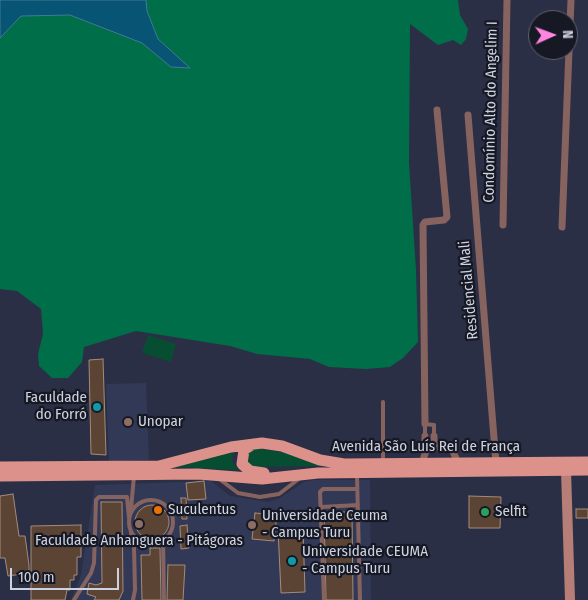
<!DOCTYPE html>
<html>
<head>
<meta charset="utf-8">
<style>
  body { margin:0 }
  #map { position:relative; width:588px; height:600px; overflow:hidden; background:#2a2f46; font-family:"Fira Sans Condensed",sans-serif }
  canvas { display:block }
  .north { position:absolute; left:528px; top:10px; width:50px; height:50px; box-sizing:border-box; background:#161823; border:1px solid #5f626f; border-radius:50%; rotate:88deg; font-size:14px; font-weight:700; line-height:20px; text-align:center; color:#cdd2e1 }
  .north::after { content:''; display:block; margin:auto; width:18px; height:22px; background:#fe85e0; clip-path:polygon(50% 0,100% 100%,50% 72%,0 100%) }
  .scale { position:absolute; left:10px; top:568px; width:109px; height:22px; box-sizing:border-box; border:2px solid #cdd2e1; border-top:0; padding-left:6px; font-size:15px; line-height:18px; white-space:nowrap; color:#cdd2e1; -webkit-text-stroke:4px #161823; paint-order:stroke }
</style>
</head>
<body>
<div id="map">
<canvas width="588" height="600"></canvas>
<div class="north">N</div>
<div class="scale">100 m</div>
</div>
<script>
const ctx = document.querySelector('canvas').getContext('2d');
ctx.lineJoin = 'round';
function fill(path, color) { ctx.fillStyle = color; ctx.fill(path, 'evenodd'); }
const toPath = rows => new Path2D(rows.map(r => 'M' + r).join(''));
function strokePath(path, color, width, dash) { ctx.strokeStyle = color; ctx.lineWidth = width; ctx.lineCap = dash ? 'butt' : 'round'; ctx.setLineDash(dash || []); ctx.stroke(path); }
function write(font, color, halo, rows, align = 'center') {
  ctx.font = font + ' "Fira Sans Condensed",sans-serif'; ctx.lineWidth = 4.5; ctx.setLineDash([]); ctx.textBaseline = 'middle'; ctx.strokeStyle = halo; ctx.fillStyle = color; for (const [text, x, y, turn = 0] of rows) {
    ctx.save(); ctx.translate(x, y); ctx.rotate((+turn || 0) * Math.PI / 180); ctx.textAlign = isNaN(turn) ? turn : align; if (halo) ctx.strokeText(text, 0, 0); ctx.fillText(text, 0, 0); ctx.restore();
  }
}
const built = toPath([
  [146,383,149,460,109,461,106,384],
  [313,480,370,480,371,600,71,600,81,575,95,485,211,481,230,496,268,502,280,498,304,482]
]);
const green = toPath([
  [148,335,176,344,171,362,142,353],
  [256,448,291,454,325,466,255,467,248,464,247,453],
  [233,449,232,461,238,470,173,467]
]);
const forest = toPath([
  [0,0,458,0,460,15,468,29,466,39,461,45,453,40,438,45,410,24,409,163,416,270,418,342,403,358,390,367,366,369,329,367,310,359,257,354,230,346,136,331,84,347,82,362,68,378,52,378,39,366,38,354,43,334,41,309,17,291,0,289]
]);
const water = toPath([
  [0,0,146,0,147,11,158,39,190,68,171,67,142,43,70,15,21,16,0,38,0,0]
]);
const building = toPath([
  [103,359,106,455,91,454,89,360,103,359],
  [204,481,206,499,188,500,186,483,204,481],
  [13,494,19,536,25,536,29,565,29,573,8,576,5,558,0,558,0,496,13,494],
  [469,496,501,497,500,528,469,528,469,496],
  [181,498,186,498,187,519,182,519,181,498],
  [101,502,122,502,123,591,119,600,94,600,96,597,87,594,89,583,96,585,102,583,101,502],
  '135 522a17 17 0 1 1 34 0a17 17 0 1 1-34 0Z',
  [576,509,588,509,588,518,576,518,576,509],
  [324,512,352,512,353,600,326,600,324,512],
  [255,513,277,515,274,541,252,539,255,513],
  [81,525,81,557,77,557,77,575,74,575,74,580,70,580,70,590,67,590,65,600,31,600,31,526,81,525],
  [187,525,189,548,181,549,180,526,187,525],
  [303,528,305,592,281,593,278,529,303,528],
  [150,548,160,548,161,600,142,600,141,555,150,555,150,548],
  [168,565,185,565,183,600,167,600,168,565]
]);
const lane = toPath([
  [425,436,425,424,434,425,434,436],
  [383,463,383,402],
  [357,475,360,600],
  [218,478,238,493,260,497,279,494,300,478],
  '129 522a22 22 0 1 1 44 0a22 22 0 1 1-44 0Z',
  [321,507,358,505],
  [131,509,134,476],
  [131,533,134,547,135,590,133,600],
  [163,539,164,600],
  [74,600,91,573,94,563,96,500,99,497,127,497,129,518],
  [324,600,320,492,323,489,357,489]
]);
const street = toPath([
  [468,115,496,463],
  [503,225,507,0],
  [562,227,571,0],
  [425,424,423,225,425,222,444,220,447,217,437,110],
  [425,436,425,453],
  [434,436,434,447],
  [422,463,426,451,430,447,451,447,458,463]
]);
const secondary = toPath([
  [566,470,570,600]
]);
const primary = toPath([
  [253,444,244,450,242,464,250,471,264,473],
  [0,467,159,466,231,447,262,443,282,446,320,460,344,464,588,462],
  [0,476,198,474,262,479,318,473,588,470]
]);
const markers = [
  [97,407,5,"#0f9aa8"],
  [128,422,5,"#8d6e63"],
  [158,510,5,"#e8710a"],
  [485,512,5,"#2e9e5b"],
  [139,524,5,"#8d6e63"],
  [252,525,5,"#8d6e63"],
  [292,561,5,"#0f9aa8"]
];
const streetNames = [
  ["Condomínio Alto do Angelim I",491,112,-89],
  ["Residencial Mali",469,290,-95],
  ["Avenida São Luís Rei de França",426,447]
];
const poiNames = [
  ["Faculdade",87,398,"right"],
  ["do Forró",87,415,"right"],
  ["Unopar",138,422],
  ["Suculentus",168,510],
  ["Selfit",495,512],
  ["Universidade Ceuma",262,516],
  ["- Campus Turu",262,533],
  ["Faculdade Anhanguera - Pitágoras",139,541,"center"],
  ["Universidade CEUMA",302,552],
  ["- Campus Turu",302,569]
];
fill(built, '#323956');
fill(green, '#064d32');
fill(forest, '#006e48');
fill(water, '#075475');
strokePath(water, '#427a95', 1);
fill(building, '#5c4434');
strokePath(building, '#a68b79', 1);
strokePath(lane, '#87635f', 4);
strokePath(street, '#87635f', 7);
strokePath(secondary, '#b77e78', 10);
strokePath(primary, '#dc928b', 11);
for (const [x, y, r, color] of markers) { const dot = new Path2D(); dot.arc(x, y, r, 0, 2 * Math.PI); ctx.fillStyle = color; ctx.fill(dot); strokePath(dot, '#161823', 2); }
write('15px', '#cdd2e1', '#161823', streetNames);
write('15px', '#cdd2e1', '#161823', poiNames, 'left');
</script>
</body>
</html>
